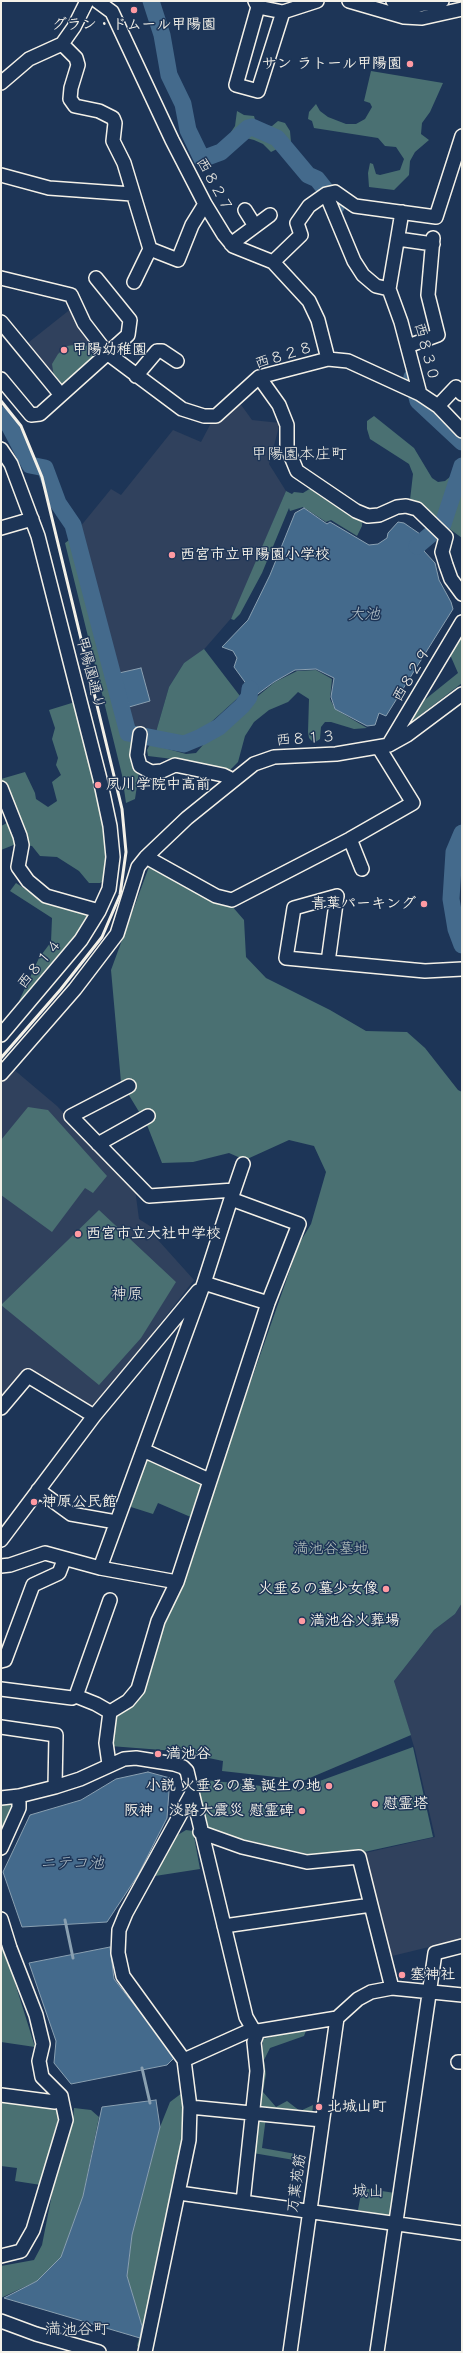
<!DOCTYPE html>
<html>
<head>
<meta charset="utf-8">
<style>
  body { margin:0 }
  #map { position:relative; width:463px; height:2353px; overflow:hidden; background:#1d3557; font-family:"Shantell Sans",sans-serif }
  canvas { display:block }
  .frame { position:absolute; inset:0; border:2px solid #f4f1e8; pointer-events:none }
</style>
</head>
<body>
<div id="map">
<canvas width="463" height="2353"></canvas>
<div class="frame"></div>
</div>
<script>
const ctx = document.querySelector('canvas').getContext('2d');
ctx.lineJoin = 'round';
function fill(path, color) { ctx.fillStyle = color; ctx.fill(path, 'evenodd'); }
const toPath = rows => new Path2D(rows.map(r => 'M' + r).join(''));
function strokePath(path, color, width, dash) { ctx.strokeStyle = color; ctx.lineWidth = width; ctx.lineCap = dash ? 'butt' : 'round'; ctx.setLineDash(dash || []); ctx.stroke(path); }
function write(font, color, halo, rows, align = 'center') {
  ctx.font = font + ' "Shantell Sans","Klee One",sans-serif'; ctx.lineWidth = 3; ctx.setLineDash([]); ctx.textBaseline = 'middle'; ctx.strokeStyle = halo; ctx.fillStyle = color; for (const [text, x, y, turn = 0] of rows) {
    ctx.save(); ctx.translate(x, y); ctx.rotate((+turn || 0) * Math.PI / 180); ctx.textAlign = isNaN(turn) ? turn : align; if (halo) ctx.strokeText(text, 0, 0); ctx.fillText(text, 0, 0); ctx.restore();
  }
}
const built = toPath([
  [72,308,104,353,62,391,24,346],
  [239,402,252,420,280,423,269,464,286,491,234,615,200,654,184,663,169,687,156,732,129,730,80,527,111,489,121,495,173,430,201,442,211,423],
  [12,1068,57,1106,135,1189,139,1219,153,1228,158,1240,194,1280,96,1406,89,1406,26,1368,1,1396,1,1081],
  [462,1603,462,1939,392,1956,365,1853,435,1837,415,1750,394,1681,434,1630,455,1614]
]);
const green = toPath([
  [371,71,443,83,430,112,422,123,421,134,429,140,415,152,410,161,409,175,394,190,369,187,368,173,370,163,373,164,376,174,380,175,400,170,404,159,396,147,385,146,378,138,314,128,312,121,308,119,309,112,316,104,320,111,328,117,346,124,356,124,365,119,372,107,370,103,364,101],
  [237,111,244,115,254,116,256,123,259,125,272,126,278,121,285,123,290,131,291,142,271,152,263,144,254,140,246,138,236,141,231,135,231,132,235,126],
  [81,344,91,347,99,354,62,388,54,377,52,364,58,354,67,346],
  [374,416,414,448,432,478,438,482,445,481,462,467,462,538,410,500,413,474,409,464,370,439,367,429,367,421],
  [311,488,362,520,362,526,357,536,331,520,326,522,303,507,290,511,289,508,262,573,240,614,234,620,231,619,286,491,292,494,294,492,303,493],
  [74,518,78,521,129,731,137,732,139,772,135,799,126,803,122,775,65,543,72,538,70,528,62,523,64,519],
  [462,631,462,683,406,726,417,706,458,673,448,650],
  [204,649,240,696,198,734,188,737,156,732,169,687,184,663],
  [316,670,332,679,330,699,335,709,367,728,354,729,331,722,325,722,321,727,320,739,314,743,309,738,308,732,309,699,298,692,288,702,269,710,254,722,245,736,238,762,229,771,181,760,148,756,147,750,150,744,186,754,196,753,215,731,275,682,297,671],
  [75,702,100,804,106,843,104,881,100,883,89,883,79,871,57,857,40,856,32,846,16,844,1,850,1,826,7,823,17,810,1,779,25,772,35,793,36,799,48,807,57,801,52,782,61,775,56,765,58,758,52,739,55,728,49,710],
  [150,864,231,905,244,920,246,957,266,978,330,1010,366,1031,407,1032,425,1048,458,1090,462,1092,462,1603,455,1614,434,1630,394,1681,411,1735,305,1780,284,1782,285,1778,222,1771,223,1761,175,1751,110,1746,113,1715,133,1703,161,1623,180,1584,299,1244,311,1224,326,1172,314,1146,289,1140,245,1160,229,1153,193,1162,162,1163,147,1125,121,1082,111,970],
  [16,883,44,901,89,915,84,927,25,1003,19,1001,39,958,51,942,52,918,10,891],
  [28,1107,48,1110,107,1176,93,1193,85,1188,52,1232,1,1195,1,1140],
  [99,1210,176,1282,141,1338,99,1385,1,1305],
  [145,1457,203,1484,193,1518,158,1503,153,1514,131,1507,129,1501],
  [413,1747,433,1837,364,1852,312,1855,207,1831,197,1788,205,1780,290,1789,306,1786],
  [11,1801,11,1810,1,1833,1,1804],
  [186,1830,193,1831,200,1869,155,1876,176,1836],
  [1,1938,35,2047,1,2042],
  [307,2028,304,2036,270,2048,264,2060,266,2074,263,2092,276,2107,287,2101,300,2111,313,2105,312,2116,259,2108,258,2104,263,2039],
  [182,2093,184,2126,141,2349,137,2346,142,2326,127,2276,132,2235,160,2127,170,2102],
  [1,2100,51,2106,56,2110,59,2115,41,2185,15,2181,17,2168,1,2166],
  [74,2108,91,2110,99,2117,83,2196,61,2257,37,2281,1,2298,1,2266,34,2260,42,2245,53,2189,73,2120],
  [257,2116,266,2117,262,2148,296,2154,294,2160,253,2153],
  [362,2188,395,2193,391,2216,358,2210]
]);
const water = toPath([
  [304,508,327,524,330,522,369,545,378,544,387,538,388,533,398,522,404,523,420,534,425,542,424,551,435,563,439,580,451,602,453,609,386,716,379,713,375,725,367,726,335,709,331,697,334,678,316,669,295,670,274,682,255,696,234,667,237,658,233,651,222,647,248,620,270,575,295,513,304,508],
  [141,668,150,701,129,707,119,673,141,668],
  [148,1772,170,1778,167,1818,138,1875,107,1922,22,1927,3,1872,30,1815,81,1800,116,1779,148,1772],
  [110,1947,114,1979,175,2057,167,2065,71,2084,54,2063,56,2041,29,1963,110,1947],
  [156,2100,160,2127,132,2235,127,2276,142,2326,140,2338,4,2298,37,2281,61,2257,83,2196,102,2107,156,2100]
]);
const stream = toPath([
  [65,1920,73,1958],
  [142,2068,150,2103]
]);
const river = toPath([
  [151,1,162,35,169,75,183,104,188,130,202,159,221,152,248,128,252,127,277,138,308,175,317,179,332,198,336,207],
  [412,377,418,401,462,442],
  [1,415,10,427,30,465,45,468,58,503,73,525,128,733,184,744,201,737,219,727,242,706,249,697,250,689],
  [417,546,443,524,462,466],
  [462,833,454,852,451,899,456,929,462,945]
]);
const minor = toPath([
  [97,1,112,12,172,140,205,204,224,235,233,246,273,262,309,301,318,320,328,359],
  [255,1,258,7,283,12,317,1],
  [349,1,404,17,422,18,462,9],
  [393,1,412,6,442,1],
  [258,7,236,85,258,91,283,12],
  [62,44,76,58,78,65,71,88,70,99,75,106,99,111,113,118,115,123,113,141,124,163,150,249,178,260,192,225,205,204],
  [1,83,29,59,62,44,74,27,87,1],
  [1,175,49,188,132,194],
  [326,194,354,261,363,275,376,286,389,289],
  [245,210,255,226],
  [402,212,389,289,401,322,420,394,438,406,462,431],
  [398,239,433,244],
  [231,244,270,215],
  [273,262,301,235,297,223,309,206,326,194,335,192,355,206,436,217,462,136],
  [1,278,71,295,84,323,107,353,182,409,204,416,216,416,259,377,328,359,348,361,420,394],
  [134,282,150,249],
  [1,322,61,395],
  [408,346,438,335,428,295,433,238],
  [136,376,157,351,162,351,177,361],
  [259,377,279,405,287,425,287,447,297,471,356,511,368,516,379,515,397,507,406,506,417,509,446,537,442,552,446,565,451,579,462,594],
  [1,379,31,415,40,414,128,335,130,320,96,278],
  [438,406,456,387,462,394],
  [1,449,11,464,38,536,100,779,110,826,113,857,109,889,99,911,81,940,1,1035],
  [1,528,32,519],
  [140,734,137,755,140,766,151,772,162,771,175,765,223,775,233,780],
  [389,744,462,622],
  [1,788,20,836,22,845,18,867,28,881,46,896,99,911],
  [350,839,362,869],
  [146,857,216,896,232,900,350,839,413,803,379,748],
  [328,962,337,896,294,908,286,958,328,962,425,971,462,969],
  [1,1074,75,989,117,934,138,867,146,857,187,818,254,764,274,757,336,754,389,745,407,735,462,694],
  [129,1086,71,1116,149,1196,234,1190],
  [98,1144,148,1116],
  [231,1199,243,1164],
  [204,1283,268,1303],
  [1,1408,28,1376,94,1416],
  [143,1450,209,1480],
  [38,1490,71,1514,116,1522],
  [1,1540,94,1416,198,1291],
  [1,1566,10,1565,45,1553,100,1568,177,1582],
  [100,1568,204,1283,231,1199,299,1224,268,1303,177,1582,158,1621,138,1689,128,1701,110,1712],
  [1,1661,5,1660,33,1585,59,1573,64,1560],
  [1,1689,72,1698,76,1696,96,1704,110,1712],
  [76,1696,110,1600],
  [1,1727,56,1735,55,1787],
  [109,1764,106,1743,110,1712],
  [1,1798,19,1796,55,1787,80,1779,124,1759,136,1758,174,1764,183,1767,187,1771,246,2017,253,2029,258,2031,337,2018,358,1999,371,1992,392,1988,462,1995],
  [200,1832,242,1847,307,1862,359,1857,371,1905],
  [1,1848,19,1808,19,1796],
  [1,1919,10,1948,36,2015,43,2044,39,2061,42,2077,61,2096,66,2120,33,2230,21,2251,1,2256],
  [224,1926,371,1905,392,1988],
  [184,2060,123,1976,118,1953,119,1930,126,1913,191,1795],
  [458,2062,462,2062],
  [1,2095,55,2102,61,2096],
  [190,2107,322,2120],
  [179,2193,462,2233],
  [243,2202,257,2071,254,2042,258,2031],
  [1,2321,36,2334,99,2352],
  [145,2352,189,2140,190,2107,184,2060,253,2029],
  [290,2352,337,2018],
  [377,2352,435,1953,462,1946]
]);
const rail = toPath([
  [1,401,21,426,42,477,122,809,126,852,120,895,102,937,61,989,1,1058]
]);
const markers = [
  [134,10,4,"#ff9aa2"],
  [410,64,4,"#ff9aa2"],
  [64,350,4,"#ff9aa2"],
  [172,555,4,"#ff9aa2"],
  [98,785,4,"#ff9aa2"],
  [424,904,4,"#ff9aa2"],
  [78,1234,4,"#ff9aa2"],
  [34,1502,4,"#ff9aa2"],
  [386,1589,4,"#ff9aa2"],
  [302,1621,4,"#ff9aa2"],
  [158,1754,4,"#ff9aa2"],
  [329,1786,4,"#ff9aa2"],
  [375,1804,4,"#ff9aa2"],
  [302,1811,4,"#ff9aa2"],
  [402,1975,4,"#ff9aa2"],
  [319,2107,4,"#ff9aa2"]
];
const poiNames = [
  ["グラン・ドムール甲陽園",134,25,"center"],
  ["サン ラトール甲陽園",402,64,"right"],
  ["甲陽幼稚園",72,350],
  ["西宮市立甲陽園小学校",180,555],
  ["夙川学院中高前",106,785],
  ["青葉パーキング",416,904,"right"],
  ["西宮市立大社中学校",86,1234],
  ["神原公民館",42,1502],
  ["火垂るの墓少女像",378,1589,"right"],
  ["満池谷火葬場",310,1621],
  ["満池谷",166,1754],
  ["小説 火垂るの墓 誕生の地",321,1786,"right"],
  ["慰霊塔",383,1804],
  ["阪神・淡路大震災 慰霊碑",294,1811,"right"],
  ["塞神社",410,1975],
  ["北城山町",327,2107]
];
const streetNames = [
  ["西８２７",214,185,61],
  ["西８３０",426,352,75],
  ["西８２８",284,356,-17],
  ["甲陽園通り",90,673,76],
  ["西８２９",412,675,-59],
  ["西８１３",306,739,-4],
  ["西８１４",40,964,-50],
  ["万葉苑筋",297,2183,-82]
];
const parkNames = [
  ["満池谷墓地",331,1549]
];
const neighbourhoodNames = [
  ["甲陽園本庄町",299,455],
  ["神原",127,1295],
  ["城山",368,2192],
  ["満池谷町",77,2330]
];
const waterNames = [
  ["大池",364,615],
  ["ニテコ池",72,1864]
];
fill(built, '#30415d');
fill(green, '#4a7072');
fill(water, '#446a8c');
strokePath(water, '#8aa0b1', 1);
strokePath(stream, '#8aa0b1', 3);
strokePath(river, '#446a8c', 17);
strokePath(minor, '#f4f1e8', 16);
strokePath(minor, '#1d3557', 13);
strokePath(rail, '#f4f1e8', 3);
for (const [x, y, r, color] of markers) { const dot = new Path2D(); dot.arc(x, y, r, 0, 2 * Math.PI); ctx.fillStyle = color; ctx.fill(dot); strokePath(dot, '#1d3557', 1.5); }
write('bold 15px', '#f4f1e8', '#1d3557', poiNames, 'left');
write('15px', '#f4f1e8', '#1d3557', streetNames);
write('15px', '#b8c4bf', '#1d3557', parkNames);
write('16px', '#f4f1e8', '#1d3557', neighbourhoodNames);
write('italic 16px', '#b6c2c8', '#1d3557', waterNames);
</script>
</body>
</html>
